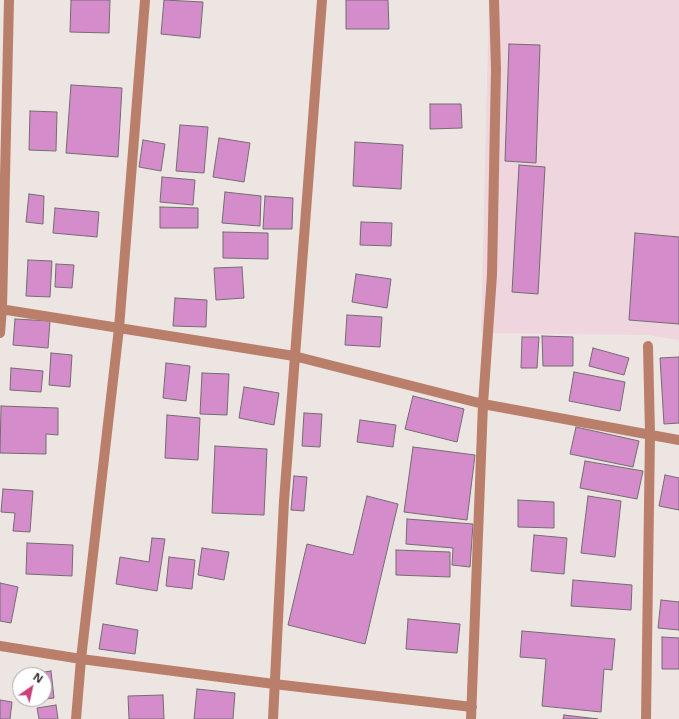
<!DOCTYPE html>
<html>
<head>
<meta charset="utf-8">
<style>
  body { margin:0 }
  #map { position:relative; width:679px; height:719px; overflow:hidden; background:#ece5e2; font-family:"Open Sans",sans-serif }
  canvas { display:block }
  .north { position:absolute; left:12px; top:667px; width:40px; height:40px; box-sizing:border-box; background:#fff; border:1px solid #aba9a9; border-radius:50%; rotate:34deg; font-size:11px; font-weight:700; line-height:16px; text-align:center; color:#2c2928 }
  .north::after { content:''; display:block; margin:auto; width:14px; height:18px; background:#ca417b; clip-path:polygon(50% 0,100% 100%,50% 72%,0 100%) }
</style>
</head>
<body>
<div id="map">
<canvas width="679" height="719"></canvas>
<div class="north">N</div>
</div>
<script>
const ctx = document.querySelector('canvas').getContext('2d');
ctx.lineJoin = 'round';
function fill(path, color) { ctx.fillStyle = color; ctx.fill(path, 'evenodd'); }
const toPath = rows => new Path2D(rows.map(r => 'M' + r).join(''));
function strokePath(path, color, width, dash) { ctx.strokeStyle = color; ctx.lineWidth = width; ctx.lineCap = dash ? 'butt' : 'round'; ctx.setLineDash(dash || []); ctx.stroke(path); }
const commercial = toPath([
  [489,0,679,0,679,340,648,335,481,333]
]);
const building = toPath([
  [71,0,110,0,109,33,70,32,71,0],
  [164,0,203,2,200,38,161,34,164,0],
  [346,0,388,0,389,29,346,29,346,0],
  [509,44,540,45,536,163,505,161,509,44],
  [71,85,122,88,118,157,66,153,71,85],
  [430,104,461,104,462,128,430,129,430,104],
  [30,111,57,112,56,151,29,150,30,111],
  [180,125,208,127,204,173,176,171,180,125],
  [219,138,250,143,244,182,213,177,219,138],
  [143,140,165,144,161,171,139,167,143,140],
  [355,142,403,145,401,189,353,186,355,142],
  [519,165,545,167,538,294,512,292,519,165],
  [162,177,195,180,193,205,160,202,162,177],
  [225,192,261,196,260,226,222,223,225,192],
  [29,194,44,196,43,224,26,222,29,194],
  [265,196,293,198,292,229,263,229,265,196],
  [160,207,198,208,198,228,160,228,160,207],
  [55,208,99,212,97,237,53,233,55,208],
  [361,222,392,223,391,246,360,245,361,222],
  [223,232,268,233,268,259,223,258,223,232],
  [635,233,679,237,679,324,629,320,635,233],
  [28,260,52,261,50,297,26,296,28,260],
  [56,264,74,265,72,288,55,287,56,264],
  [242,267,244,298,216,300,214,268,242,267],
  [356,274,391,279,387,308,352,302,356,274],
  [175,298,207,300,206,327,173,326,175,298],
  [347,315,382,317,380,347,345,345,347,315],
  [15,319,50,321,48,348,13,345,15,319],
  [542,336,573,337,573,366,543,366,542,336],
  [522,337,539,337,537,368,521,368,522,337],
  [593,348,629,358,624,375,589,366,593,348],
  [51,353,72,355,70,387,49,385,51,353],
  [679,357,679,423,664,424,660,358,679,357],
  [166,363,190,366,186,401,163,398,166,363],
  [11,368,43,371,41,392,10,390,11,368],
  [574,372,625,382,620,411,569,401,574,372],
  [202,373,229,374,227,415,200,414,202,373],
  [244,387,279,393,274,425,239,418,244,387],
  [413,396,464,409,457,442,405,429,413,396],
  [1,406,58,408,58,435,46,434,46,454,0,453,1,406],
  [304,413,322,414,320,447,302,446,304,413],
  [167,415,200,418,198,460,165,458,167,415],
  [360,420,396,425,393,447,357,442,360,420],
  [576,427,639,441,633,467,570,454,576,427],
  [215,446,267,449,264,515,212,513,215,446],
  [413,447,475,455,467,520,404,512,413,447],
  [585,461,643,471,637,499,580,488,585,461],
  [665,475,679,478,679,510,659,506,665,475],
  [294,476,307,477,304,511,291,510,294,476],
  [3,489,33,491,30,532,13,531,15,513,1,512,3,489],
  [367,496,398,504,365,644,288,625,307,544,353,555,367,496],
  [588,496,621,501,615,557,581,553,588,496],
  [518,500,554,502,554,528,518,527,518,500],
  [407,519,473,524,470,567,452,565,453,548,406,544,407,519],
  [534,535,567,538,564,574,531,571,534,535],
  [152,538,165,539,157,591,116,584,120,557,149,562,152,538],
  [27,543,73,545,72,576,26,574,27,543],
  [202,548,229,552,224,580,198,575,202,548],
  [396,550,450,552,450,577,396,575,396,550],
  [169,557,195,560,192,589,166,586,169,557],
  [573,580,632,585,631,610,571,606,573,580],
  [0,583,18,587,11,623,0,621,0,583],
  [661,600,679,602,679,630,658,628,661,600],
  [408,619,460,624,457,653,406,649,408,619],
  [103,624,138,630,135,654,99,649,103,624],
  [522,631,615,639,612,670,604,669,601,712,542,706,546,659,520,657,522,631],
  [662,637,679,638,679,669,662,669,662,637],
  [51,671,54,698,36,700,36,699,44,699,44,675,33,675,32,674,51,671],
  [197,689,235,693,233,719,194,719,197,689],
  [163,695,164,719,129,719,128,696,163,695],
  [0,700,12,702,10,719,0,719,0,700],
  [56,705,58,719,39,719,37,708,56,705],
  [564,715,598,719,563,719,564,715]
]);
const minor = toPath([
  [0,309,294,356,483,404,679,440],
  [0,333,2,309,9,0],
  [0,646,81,659,274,684,472,707],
  [76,719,81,659,119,328,145,0],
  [273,719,284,501,322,0],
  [471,719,483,404,492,275,496,69,494,0],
  [646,719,650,434,648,346]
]);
fill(commercial, '#efd5dd');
fill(building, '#d48dca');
strokePath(building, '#726d71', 1);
strokePath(minor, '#ba7f6a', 10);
</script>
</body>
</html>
